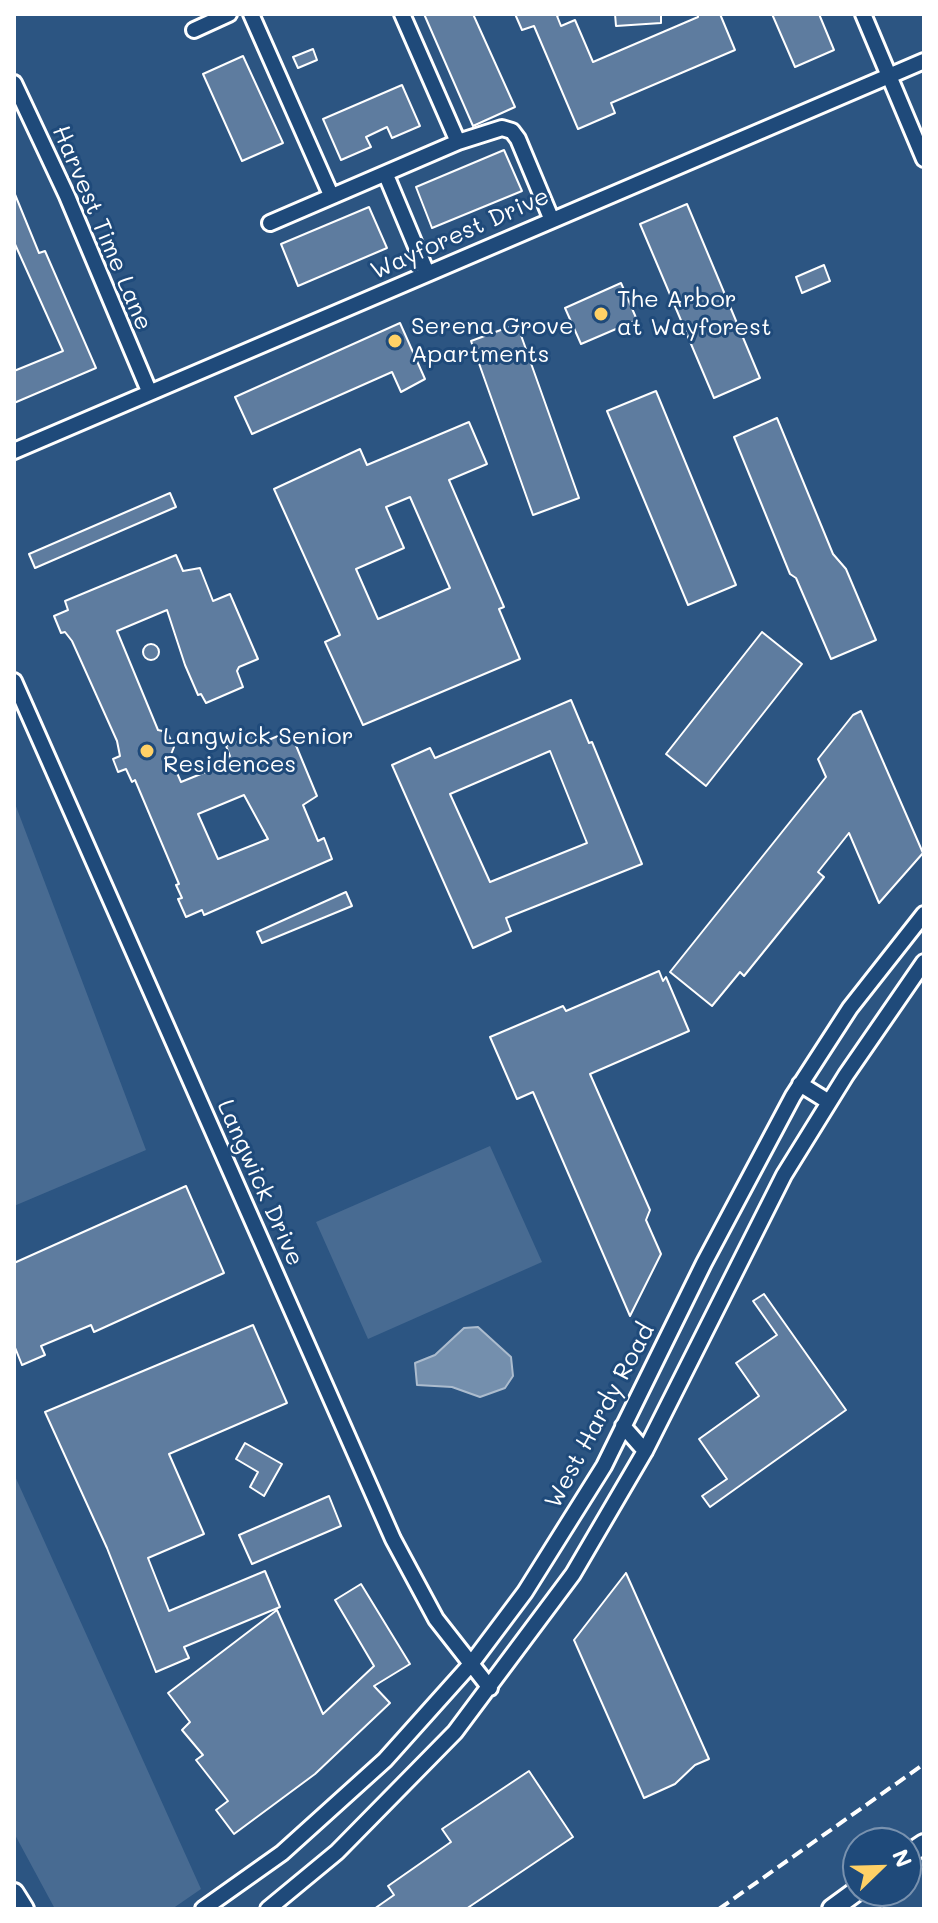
<!DOCTYPE html>
<html>
<head>
<meta charset="utf-8">
<style>
  body { margin:0 }
  #map { position:relative; width:938px; height:1923px; overflow:hidden; background:#2c5582; font-family:Mali,sans-serif }
  canvas { display:block }
  .frame { position:absolute; inset:0; border:16px solid #fff; pointer-events:none }
  .north { position:absolute; left:842px; top:1827px; width:80px; height:80px; box-sizing:border-box; background:#1f4a7a; border:2px solid #7992af; border-radius:50%; rotate:67deg; font-size:22px; font-weight:700; line-height:32px; text-align:center; color:#fff }
  .north::after { content:''; display:block; margin:auto; width:28px; height:36px; background:#ffd166; clip-path:polygon(50% 0,100% 100%,50% 72%,0 100%) }
</style>
</head>
<body>
<div id="map">
<canvas width="938" height="1923"></canvas>
<div class="frame"></div>
<div class="north">N</div>
</div>
<script>
const ctx = document.querySelector('canvas').getContext('2d');
ctx.lineJoin = 'round';
function fill(path, color) { ctx.fillStyle = color; ctx.fill(path, 'evenodd'); }
const toPath = rows => new Path2D(rows.map(r => 'M' + r).join(''));
function strokePath(path, color, width, dash) { ctx.strokeStyle = color; ctx.lineWidth = width; ctx.lineCap = dash ? 'butt' : 'round'; ctx.setLineDash(dash || []); ctx.stroke(path); }
function write(font, color, halo, rows, align = 'center') {
  ctx.font = font + ' Mali,sans-serif'; ctx.lineWidth = 6; ctx.setLineDash([]); ctx.textBaseline = 'middle'; ctx.strokeStyle = halo; ctx.fillStyle = color; for (const [text, x, y, turn = 0] of rows) {
    ctx.save(); ctx.translate(x, y); ctx.rotate((+turn || 0) * Math.PI / 180); ctx.textAlign = isNaN(turn) ? turn : align; if (halo) ctx.strokeText(text, 0, 0); ctx.fillText(text, 0, 0); ctx.restore();
  }
}
const green = toPath([
  [14,801,146,1150,14,1206],
  [490,1146,542,1262,368,1339,316,1222],
  [14,1474,201,1889,172,1909,55,1909,14,1833]
]);
const water = toPath([
  [478,1327,511,1357,513,1376,505,1388,480,1397,452,1387,417,1385,415,1363,435,1355,464,1328,478,1327]
]);
const building = toPath([
  [424,14,473,14,515,107,473,126,424,14],
  [515,14,561,14,557,16,561,26,575,20,593,62,698,17,698,14,720,14,735,50,611,103,615,113,578,129,534,26,522,30,515,14],
  [615,14,661,14,661,23,616,26,615,14],
  [772,14,819,14,834,50,795,67,772,14],
  [313,49,317,60,298,68,293,57,313,49],
  [243,56,283,143,242,161,203,74,243,56],
  [402,85,420,126,392,138,387,127,366,137,371,147,341,160,323,119,402,85],
  [504,150,522,191,432,228,416,187,504,150],
  [14,192,39,253,45,251,96,368,14,403,14,371,63,351,14,242,14,192],
  [687,204,760,378,714,398,640,224,687,204],
  [369,207,387,248,298,286,281,244,369,207],
  [824,265,830,281,802,293,796,277,824,265],
  [621,283,637,320,581,344,565,308,621,283],
  [400,323,425,379,401,392,392,372,252,434,235,397,400,323],
  [517,324,579,498,533,515,471,341,517,324],
  [656,391,736,585,688,605,607,411,656,391],
  [777,418,833,554,846,569,876,640,831,659,796,578,790,574,734,437,777,418],
  [469,422,487,464,449,480,504,607,499,609,520,659,363,725,325,642,340,635,274,489,360,449,367,465,469,422],
  [410,497,450,588,378,619,356,569,404,548,386,507,410,497],
  [170,493,176,507,35,568,29,554,170,493],
  [176,555,183,571,200,568,213,601,230,594,258,659,239,667,237,671,243,687,206,703,201,694,198,695,185,665,167,610,117,631,158,730,167,732,174,747,170,757,181,782,228,763,225,758,230,756,226,746,262,731,266,741,290,731,317,796,303,805,318,841,324,838,332,859,204,915,202,910,186,917,178,899,182,898,176,885,179,884,135,780,132,782,126,769,118,772,113,759,120,756,117,741,72,641,65,632,61,633,54,616,68,610,65,601,176,555],
  [244,795,268,839,218,859,198,814,244,795],
  [762,632,802,664,706,786,666,754,762,632],
  '143 652a8 8 0 1 1 16 0a8 8 0 1 1-16 0Z',
  [571,700,589,743,592,742,642,864,506,918,511,931,473,948,392,765,430,748,435,758,571,700],
  [550,751,587,843,490,882,450,794,550,751],
  [861,711,923,853,879,903,849,833,818,872,824,877,744,976,740,972,712,1006,670,972,826,777,818,759,853,715,861,711],
  [346,892,352,906,262,943,257,932,346,892],
  [659,971,663,981,666,977,689,1031,590,1074,650,1210,646,1220,661,1254,630,1316,533,1092,517,1099,490,1037,563,1006,566,1011,659,971],
  [186,1186,224,1273,94,1332,91,1325,41,1346,45,1355,22,1365,14,1345,14,1263,186,1186],
  [764,1294,846,1410,710,1507,702,1496,727,1479,699,1439,759,1396,736,1363,777,1335,753,1301,764,1294],
  [253,1325,287,1403,169,1454,204,1534,148,1558,169,1611,265,1571,280,1607,184,1647,189,1658,156,1672,107,1548,45,1412,253,1325],
  [245,1443,282,1464,264,1496,250,1487,258,1472,236,1459,245,1443],
  [329,1496,341,1526,252,1564,239,1535,329,1496],
  [626,1573,709,1759,695,1765,675,1784,644,1798,574,1640,626,1573],
  [361,1584,410,1664,374,1686,390,1703,315,1774,234,1834,216,1810,228,1801,196,1760,203,1755,182,1730,190,1722,168,1693,277,1610,323,1714,374,1666,335,1600,361,1584],
  [529,1771,573,1837,466,1909,374,1909,394,1895,388,1886,451,1842,442,1829,529,1771]
]);
const minor = toPath([
  [251,14,331,195],
  [402,14,458,142],
  [863,14,924,159],
  [194,30,229,14],
  [14,83,67,196,149,391],
  [386,175,427,273],
  [270,223,458,142,502,128,512,131,518,139,551,218],
  [14,451,924,61],
  [14,681,393,1539,436,1619,490,1688],
  [800,1084,829,1102],
  [623,1426,645,1451],
  [203,1909,282,1853,385,1760,471,1664,525,1592,604,1466,704,1263,793,1096,850,1008,924,914],
  [268,1909,337,1852,455,1732,573,1574,645,1451,784,1175,846,1075,924,962]
]);
const major = toPath([
  [906,1856,924,1844],
  [14,1893,24,1909],
  [832,1909,858,1890]
]);
const rail = toPath([
  [719,1909,924,1764]
]);
const markers = [
  [601,314,8,"#ffd166"],
  [395,341,8,"#ffd166"],
  [147,751,8,"#ffd166"]
];
const streetNames = [
  ["Harvest Time Lane",102,228,67],
  ["Wayforest Drive",460,234,-24],
  ["Langwick Drive",260,1183,66],
  ["West Hardy Road",600,1416,-62]
];
const poiNames = [
  ["The Arbor",617,300],
  ["at Wayforest",617,328],
  ["Serena Grove",411,327],
  ["Apartments",411,355],
  ["Langwick Senior",163,737],
  ["Residences",163,765]
];
fill(green, '#486b92');
fill(water, '#748fad');
strokePath(water, '#acbcce', 2);
fill(building, '#5e7c9f');
strokePath(building, '#fff', 2);
strokePath(minor, '#fff', 20);
strokePath(major, '#fff', 24);
strokePath(minor, '#1f4a7a', 14);
strokePath(major, '#1f4a7a', 18);
strokePath(rail, '#fff', 4, [12, 6]);
for (const [x, y, r, color] of markers) { const dot = new Path2D(); dot.arc(x, y, r, 0, 2 * Math.PI); ctx.fillStyle = color; ctx.fill(dot); strokePath(dot, '#1f4a7a', 3); }
write('24px', '#fff', '#1f4a7a', streetNames);
write('24px', '#fff', '#1f4a7a', poiNames, 'left');
</script>
</body>
</html>
